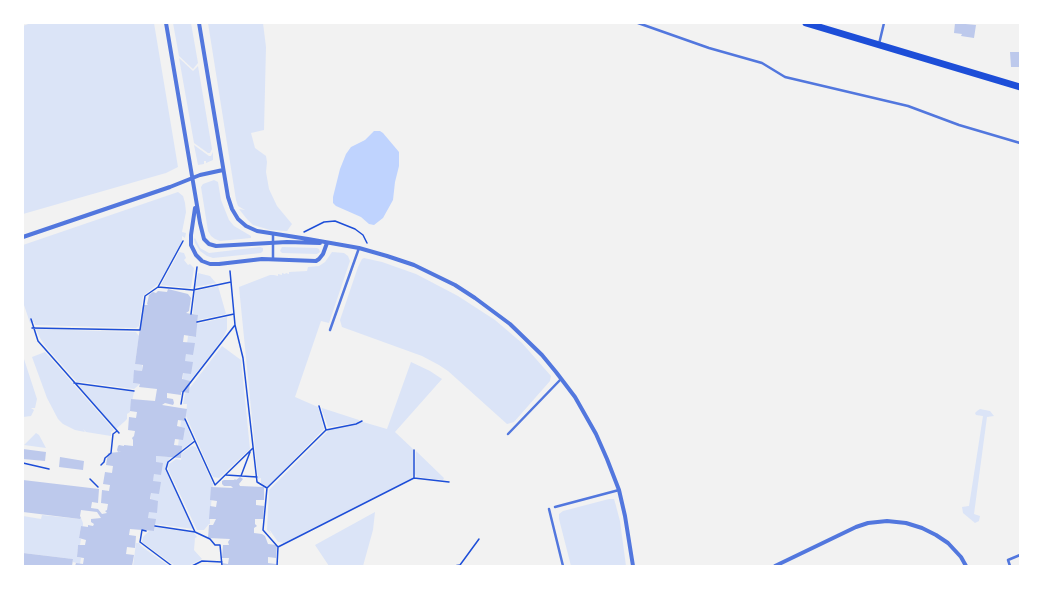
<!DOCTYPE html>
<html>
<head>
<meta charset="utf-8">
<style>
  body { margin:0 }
  #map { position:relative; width:1043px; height:589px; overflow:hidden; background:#f2f2f2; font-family:"PT Sans",sans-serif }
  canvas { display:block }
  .frame { position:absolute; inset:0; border:24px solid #fff; pointer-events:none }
</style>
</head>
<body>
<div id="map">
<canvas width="1043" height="589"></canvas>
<div class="frame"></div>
</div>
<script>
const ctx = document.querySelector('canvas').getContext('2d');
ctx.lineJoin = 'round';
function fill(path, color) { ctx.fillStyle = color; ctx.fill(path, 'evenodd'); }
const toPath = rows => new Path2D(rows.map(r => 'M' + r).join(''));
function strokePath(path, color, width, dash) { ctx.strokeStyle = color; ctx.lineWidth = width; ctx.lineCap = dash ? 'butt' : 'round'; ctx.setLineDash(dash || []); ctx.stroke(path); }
const green = toPath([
  [31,23,154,23,178,167,166,173,23,214,23,26],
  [173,23,191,23,198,63,193,69,179,56],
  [208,23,263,23,266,47,264,130,251,133,255,148,266,156,267,162,266,172,269,189,277,206,292,224,287,231,270,230,253,225,246,218,239,209,245,210,238,206,236,200],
  [179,58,193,71,198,66,212,149,210,153,208,153,194,143],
  [194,145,209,156,211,156,213,152,213,160,206,163,206,161,204,161,204,164,198,165],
  [214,180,218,182,221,200,229,220,234,226,251,236,251,238,220,241,215,239,211,236,208,231,201,187,203,184],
  [178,192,183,196,185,203,186,212,182,232,186,233,185,238,182,236,182,241,159,283,143,296,139,326,136,328,35,325,34,322,30,323,23,302,23,245],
  [195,238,200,248,209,253,260,247,263,248,263,251,261,253,213,258,207,256,200,251,195,243,194,239],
  [282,247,317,248,319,249,320,252,317,254,282,253,280,251],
  [179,252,184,253,186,258,184,260,188,265,190,264,194,268,191,288,161,285],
  [332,252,344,253,348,256,350,261,329,323,321,321,295,397,318,407,324,429,267,487,261,483,261,478,258,479,239,287,270,275,274,275,278,276,278,274,282,275,282,273,285,274,286,273,289,274,289,272,307,271,308,267,319,266,325,262],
  [364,258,382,262,416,274,458,296,495,320,522,343,551,376,550,381,514,422,507,424,448,371,439,365,422,356,342,327,340,320,358,267,362,259],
  [198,273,210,276,216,283,195,287],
  [218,286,226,314,198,320,198,315,193,314,195,291],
  [227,317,227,329,224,336,215,349,181,392,188,336,196,337,197,324],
  [36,329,136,332,139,336,135,364,142,365,142,371,135,370,133,383,140,384,134,389,82,382,78,383,46,347,40,338],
  [222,346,241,360,250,449,219,478,213,477,186,416,187,404,183,404,185,394],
  [45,352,114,430,111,432,111,436,86,432,83,429,85,432,75,430,63,424,58,419,47,398,32,357],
  [23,356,37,399,35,408,31,408,34,410,31,416,23,417],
  [411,362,430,371,442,379,395,432,413,449,413,475,412,478,284,543,278,542,269,529,271,534,267,530,269,490,329,430,363,422,387,429],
  [81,385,134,392,130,412,127,414,127,419,124,422,116,429,79,386],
  [322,408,359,420,359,421,356,423,328,427,322,410],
  [980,409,990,411,994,416,987,417,974,514,980,516,979,521,975,523,963,513,962,507,969,506,983,416,976,415,975,413,977,411],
  [181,421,185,421,193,441,169,459,165,469,193,529,155,524,148,518,156,456,169,457,178,446],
  [36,433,39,435,46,448,24,445],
  [192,446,196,447,213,484,211,506,210,506,210,524,209,524,204,530,197,530,168,469,169,464,176,459,181,460,182,453],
  [416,451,444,478,443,480,417,477,415,474],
  [609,499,614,499,616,506,620,521,626,566,571,566,559,519,559,514,563,511],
  [375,512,373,530,363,566,329,566,315,545],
  [42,515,80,519,81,518,83,523,83,526,81,526,79,538,81,539,80,545,78,545,77,557,81,558,80,564,73,562,73,559,23,553,23,516,41,519],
  [155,527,194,533,197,537,195,538,194,550,202,559,188,566,175,566,142,542,143,537,149,531,154,531],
  [136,543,139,543,141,546,169,566,133,566]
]);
const water = toPath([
  [374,131,380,131,383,133,399,152,399,166,395,182,393,200,383,218,374,225,369,224,361,217,336,206,333,203,333,197,340,169,346,154,351,147,365,140]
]);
const building = toPath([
  [955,23,976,25,974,38,961,36,962,34,954,33],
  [1010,52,1020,52,1020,67,1011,67],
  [168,289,188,294,191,298,189,311,186,313,198,315,196,337,184,335,183,342,195,343,193,355,186,354,185,361,193,362,191,374,183,373,182,379,190,381,189,393,181,392,181,395,167,393,167,398,173,399,174,403,173,405,165,403,162,405,187,409,185,421,178,420,177,426,185,428,183,440,175,439,174,445,182,446,181,458,156,456,156,462,163,463,161,475,154,474,153,481,161,482,159,494,151,493,150,499,158,501,157,513,149,512,148,518,156,519,154,531,130,529,129,535,136,536,135,548,127,547,126,554,134,555,132,566,75,566,76,563,83,564,84,558,77,557,78,545,85,545,86,540,79,538,81,526,88,527,88,525,93,526,94,524,91,522,91,519,101,518,97,512,81,510,80,516,81,518,80,519,23,512,23,480,99,489,98,503,92,502,91,508,98,509,102,514,107,513,105,511,107,510,108,504,101,503,102,490,109,491,110,485,103,484,105,472,112,473,113,466,106,465,108,453,119,452,121,451,118,452,117,450,118,446,119,445,124,446,124,445,133,446,133,440,132,438,134,436,135,431,128,430,129,417,136,418,137,412,130,411,131,399,155,401,157,389,139,387,140,384,133,383,134,370,142,371,143,365,135,364,143,305,148,305,147,304,149,295,153,292,156,293,158,291,167,292],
  [23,449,46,452,45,461,23,459],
  [60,457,84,461,83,470,59,467],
  [240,477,243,479,239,484,240,486,264,487,264,500,256,500,256,505,264,506,263,519,255,519,255,524,257,526,254,528,254,533,262,534,265,536,268,544,277,545,276,558,268,557,268,563,276,564,276,566,222,566,222,563,228,564,229,558,222,558,223,545,229,545,228,542,230,539,208,538,209,525,213,525,216,519,209,519,210,506,216,507,217,501,210,500,211,487,233,488,231,486,224,486,222,484,222,481,224,480,234,480,235,479,236,480],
  [23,553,73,559,72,566,23,566]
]);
const path = toPath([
  [304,232,324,222,335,221,355,229,363,235,367,243],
  [183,241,158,287,193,290,231,282],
  [191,314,197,267],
  [31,319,38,341,119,433],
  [197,322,234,314],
  [235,325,243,358,257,482,267,488,263,530,278,547,277,566],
  [32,328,140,330,145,296,158,287],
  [74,383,134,391],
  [181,404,183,392,235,325,230,271],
  [319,406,326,430],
  [185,419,215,485,253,448],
  [414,450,414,478],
  [23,463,49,469],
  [101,465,104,462,105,458,111,453,113,434,117,431],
  [226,475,257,477],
  [241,476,250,452],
  [90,479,98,487],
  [267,488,326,430,356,424,362,421],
  [155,526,195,532,166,469,168,462,195,441],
  [146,531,142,530,140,542,172,566],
  [195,532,210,539,215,545,220,545,222,566],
  [278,547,414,478,449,482],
  [192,566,202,561,222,562],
  [454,566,460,565,479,539]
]);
const service = toPath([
  [638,23,709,48,762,63,785,77,908,106,959,125,1020,143],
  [879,44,884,23],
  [273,234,273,259],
  [330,330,359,248],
  [508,434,561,379],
  [555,507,619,490],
  [549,509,563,566],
  [1010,566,1008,560,1020,555]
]);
const minor = toPath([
  [166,23,200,223,204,239,209,244,216,246,287,242,320,243],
  [199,23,228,197,232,209,238,219,246,226,257,231,308,239,359,248,387,256,414,265,455,285,475,298,510,324,542,355,556,372,575,397,596,434,607,459,619,490,625,516,633,566],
  [195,208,191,235,191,245,196,255,202,261,210,264,219,264,262,259,316,261,319,259,323,254,327,243],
  [23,237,170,187,200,175,223,170],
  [775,566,856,527,868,523,887,521,906,523,922,528,936,535,948,543,961,557,966,566]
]);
const secondary = toPath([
  [806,23,1020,87]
]);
fill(green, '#dbe4f7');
fill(water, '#bfd3fe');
fill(building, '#bdc9ec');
strokePath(path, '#1d4ed8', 1.5);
strokePath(service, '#5277de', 2.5);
strokePath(minor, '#5277de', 4);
strokePath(secondary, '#1d4ed8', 7);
</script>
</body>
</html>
